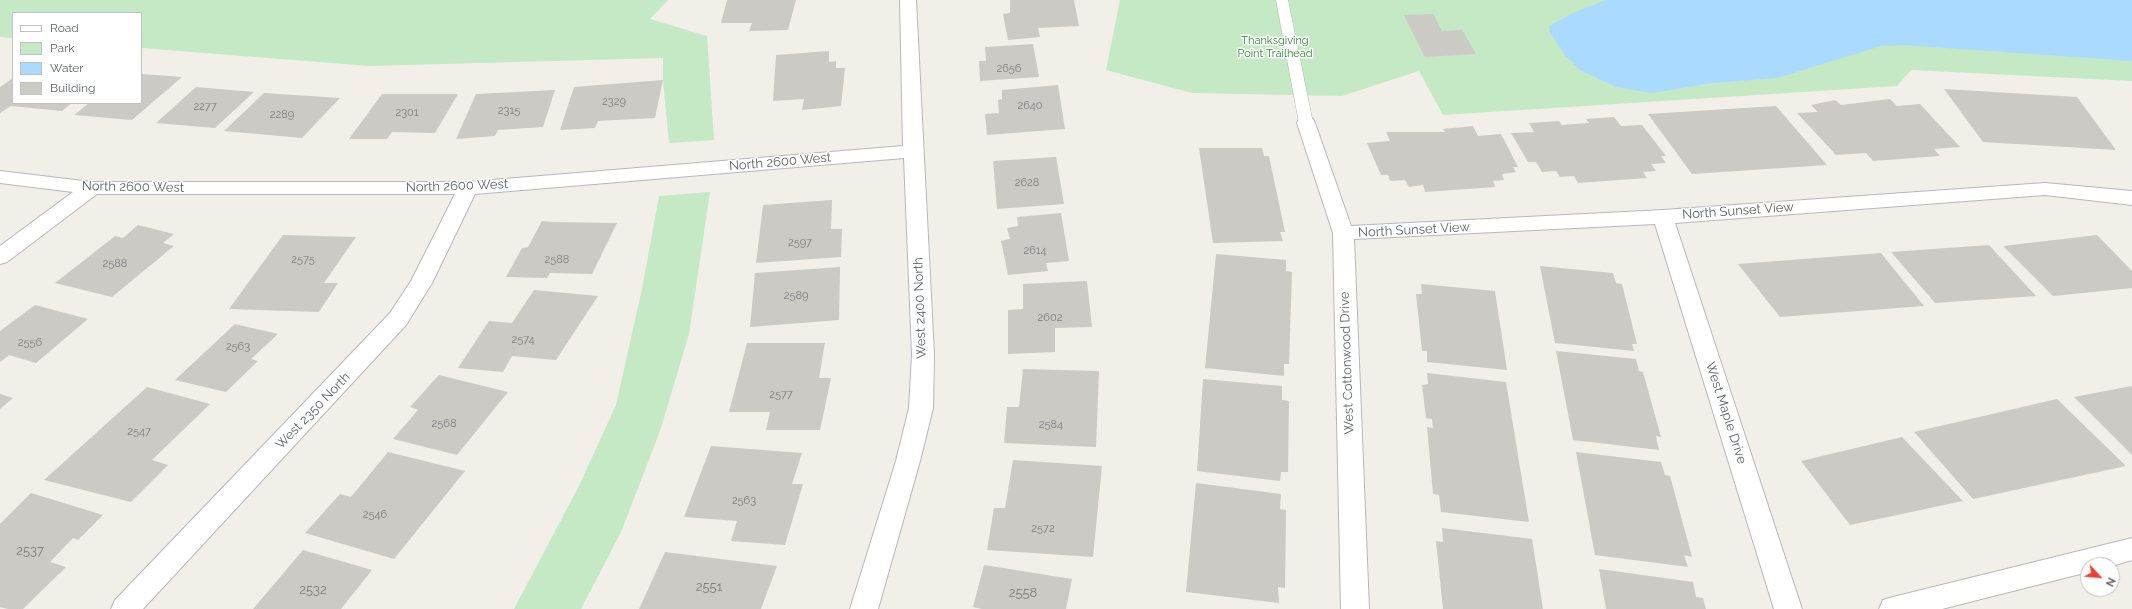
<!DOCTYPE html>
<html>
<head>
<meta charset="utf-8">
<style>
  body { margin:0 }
  #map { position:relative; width:2132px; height:609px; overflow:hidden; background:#f1efe8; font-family:Raleway,sans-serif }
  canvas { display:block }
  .legend { position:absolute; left:12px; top:12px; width:130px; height:92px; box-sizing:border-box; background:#fff; border:1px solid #bfc1c3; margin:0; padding:5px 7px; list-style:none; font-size:12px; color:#5f6368 }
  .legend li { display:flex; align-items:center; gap:8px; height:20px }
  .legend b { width:20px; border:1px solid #bfc1c3 }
  .north { position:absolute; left:2080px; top:557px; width:40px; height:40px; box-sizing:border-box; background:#fff; border:1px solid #bfc1c3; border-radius:50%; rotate:116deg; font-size:11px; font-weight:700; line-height:16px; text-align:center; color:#5f6368 }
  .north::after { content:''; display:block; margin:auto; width:14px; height:18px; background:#ea4335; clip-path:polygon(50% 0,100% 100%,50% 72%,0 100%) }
</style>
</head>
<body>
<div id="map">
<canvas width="2132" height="609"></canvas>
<ul class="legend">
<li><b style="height:5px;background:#fff"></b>Road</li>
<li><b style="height:11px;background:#c5e8c5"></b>Park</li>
<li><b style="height:11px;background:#aadaff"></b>Water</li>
<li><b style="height:11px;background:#cccac5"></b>Building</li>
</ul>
<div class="north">N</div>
</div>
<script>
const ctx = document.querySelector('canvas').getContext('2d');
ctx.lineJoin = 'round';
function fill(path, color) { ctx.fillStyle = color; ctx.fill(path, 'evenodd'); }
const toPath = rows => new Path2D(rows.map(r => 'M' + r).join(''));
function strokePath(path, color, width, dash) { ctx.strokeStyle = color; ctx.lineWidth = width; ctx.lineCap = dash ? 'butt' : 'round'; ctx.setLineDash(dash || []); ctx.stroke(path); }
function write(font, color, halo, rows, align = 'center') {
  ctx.font = font + ' Raleway,sans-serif'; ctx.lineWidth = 3; ctx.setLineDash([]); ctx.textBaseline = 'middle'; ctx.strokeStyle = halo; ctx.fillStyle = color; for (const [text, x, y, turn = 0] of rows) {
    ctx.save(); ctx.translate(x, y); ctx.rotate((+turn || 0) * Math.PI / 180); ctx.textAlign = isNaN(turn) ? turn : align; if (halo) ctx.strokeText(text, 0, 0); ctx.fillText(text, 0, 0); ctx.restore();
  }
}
const green = toPath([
  [0,0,668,0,650,19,707,36,714,140,669,143,663,80,663,58,370,66,141,48,141,13,13,13,13,38,0,37],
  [1120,0,2132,0,2132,81,1911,70,1897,86,1443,115,1419,71,1342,96,1192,93,1106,70],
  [710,192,689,334,660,431,621,532,581,609,514,609,579,486,616,405,642,289,659,196]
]);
const water = toPath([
  [1606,0,2132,0,2132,61,1903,45,1881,46,1777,78,1712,83,1652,93,1616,87,1580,70,1564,54,1550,32,1549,26,1575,12]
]);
const building = toPath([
  [727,0,796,0,788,30,749,31,752,23,721,23],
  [1010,0,1074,0,1079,26,1038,28,1040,37,1008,40,1003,14,1010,13],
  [1433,14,1442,31,1462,30,1476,54,1425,57,1404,15],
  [1033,44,1039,77,980,81,979,61,986,61,985,47],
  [829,51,829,62,836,61,836,68,845,68,841,106,802,110,804,99,773,101,776,55],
  [141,74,182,77,132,120,74,115,89,103,141,103],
  [13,78,13,103,72,103,62,111,11,106,0,113,0,87],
  [663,80,655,118,598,121,595,128,560,130,574,87],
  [1058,85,1065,129,987,135,985,114,999,113,998,100,1002,99,1002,90],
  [196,87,254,92,215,128,156,123],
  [1944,89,2077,97,2116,150,1983,142],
  [555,90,543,127,498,130,495,136,456,139,476,94],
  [264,93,340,98,302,138,224,131],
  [382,94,458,94,435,133,392,132,387,139,349,139],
  [1890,99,1897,106,1920,104,1960,147,1934,149,1940,156,1873,161,1866,153,1836,155,1797,113,1818,112,1811,105,1835,100,1841,105],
  [1776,106,1827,165,1692,174,1648,114],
  [1614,117,1621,126,1642,125,1666,156,1661,156,1666,163,1651,164,1656,171,1643,172,1647,178,1578,183,1574,176,1560,177,1556,171,1542,172,1536,162,1528,162,1511,133,1534,132,1529,123,1559,121,1562,125,1589,123,1586,119],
  [1473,126,1478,136,1501,134,1518,167,1513,167,1516,172,1502,174,1504,180,1493,181,1495,187,1425,192,1423,185,1409,187,1405,180,1390,181,1388,175,1381,175,1367,143,1390,141,1386,132,1445,132,1443,129],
  [1199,148,1262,148,1264,156,1269,156,1285,232,1280,232,1283,241,1213,243],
  [1056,157,1064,204,997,209,993,161],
  [832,200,831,229,842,229,841,257,756,263,763,205],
  [1061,213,1069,261,1046,263,1048,271,1008,275,1001,241,1010,239,1007,228,1018,226,1017,217],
  [542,221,553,222,617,223,592,274,550,273,547,278,506,277,522,248,528,247],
  [138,225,174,234,163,243,174,246,112,297,55,283,115,236,123,238],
  [283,235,356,237,324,283,338,283,319,312,229,309],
  [2097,235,2132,271,2132,288,2053,296,2003,246],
  [1989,245,2036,296,1935,303,1891,252],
  [1881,253,1924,306,1780,317,1738,264],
  [1216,254,1286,260,1286,271,1292,272,1289,364,1284,364,1284,376,1205,368],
  [1540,266,1613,273,1616,283,1622,284,1637,344,1632,344,1634,351,1555,343],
  [840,267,839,320,750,327,755,273],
  [1087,281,1092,327,1055,328,1055,352,1008,354,1008,310,1023,309,1023,284],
  [1421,284,1495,291,1507,370,1427,362,1427,351,1422,351,1416,294,1422,294],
  [534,290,598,296,556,360,512,356,503,372,458,368,489,321,512,323],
  [35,305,88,319,36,363,9,355,0,362,0,331],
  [235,324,278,334,251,359,258,361,226,392,175,380],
  [747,343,825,343,819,378,831,378,820,430,766,430,770,412,729,412],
  [1556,351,1636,359,1639,371,1643,372,1661,437,1656,436,1659,450,1573,440],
  [1023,369,1099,371,1096,447,1004,443,1007,407,1019,407],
  [1427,373,1506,382,1529,522,1441,512,1439,495,1433,494,1427,427,1433,428,1432,419,1426,418,1422,385,1428,384],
  [439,375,508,392,457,455,393,439,418,410,410,407],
  [1203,379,1282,386,1282,400,1289,401,1288,472,1281,472,1280,481,1197,471],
  [2132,386,2132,455,2074,397],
  [147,387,210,404,152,460,168,465,131,502,44,480],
  [0,394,13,398,0,409],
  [2057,399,2126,466,1973,499,1914,432],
  [1902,437,1963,501,1850,525,1801,461],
  [711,446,802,453,792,484,803,484,785,545,731,541,737,521,684,517],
  [388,452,465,471,394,559,305,533,340,494,351,497],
  [1576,452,1661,462,1665,475,1670,476,1692,557,1684,555,1688,567,1595,555],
  [1013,460,1102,466,1093,557,987,550,994,508,1005,508],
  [1196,483,1281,494,1280,509,1286,510,1285,588,1278,587,1279,603,1186,592],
  [31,493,103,515,78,540,73,538,50,562,66,567,23,609,8,609,0,607,0,524],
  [1442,528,1532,539,1543,609,1443,609,1436,541,1443,542],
  [303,550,372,570,341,609,253,609],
  [665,552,777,566,761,609,639,609],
  [984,565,1072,579,1066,609,982,609,973,607],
  [1599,569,1693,582,1696,597,1703,598,1706,609,1606,609]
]);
const service = toPath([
  [1276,0,1288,0,1313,123,1311,126,1306,127,1301,126,1299,123,1276,0]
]);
const minor = toPath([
  [900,0,916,0,934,355,933,408,920,461,878,609,850,609,896,461,909,408,912,355,904,158,475,194,432,283,406,325,143,609,111,609,115,600,390,313,411,281,455,194,97,194,7,262,0,264,0,246,73,192,0,183,0,171,92,182,468,182,903,146,900,0],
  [1306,117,1313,119,1315,123,1351,226,1663,210,2045,183,2132,191,2132,205,2045,195,1675,223,1802,609,1774,609,1655,224,1354,239,1369,609,1341,609,1333,233,1297,123,1299,119,1306,117],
  [2132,538,2132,560,2112,566,2088,565,2088,572,1942,609,1879,609,1883,600,1893,597,2132,538]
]);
const farParknames = [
  ["Thanksgiving",1275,41],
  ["Point Trailhead",1275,54]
];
const numberNames = [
  ["2656",1009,69],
  ["2329",614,102],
  ["2640",1030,106],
  ["2277",205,107],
  ["2315",509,111],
  ["2301",407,113],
  ["2289",282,115],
  ["2628",1027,183],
  ["2597",800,243],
  ["2614",1035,251],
  ["2575",303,260],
  ["2588",557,260],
  ["2588",115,264],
  ["2589",796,296],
  ["2602",1050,318],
  ["2574",523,340],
  ["2556",30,343],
  ["2563",238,347],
  ["2577",781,395],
  ["2568",444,424],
  ["2584",1051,425],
  ["2547",139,432],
  ["2563",744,501],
  ["2546",375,515],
  ["2572",1043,529]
];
const streetNames = [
  ["North 2600 West",780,162,-5],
  ["North 2600 West",457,186,-2],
  ["North 2600 West",133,187,1],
  ["North Sunset View",1738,211,-4],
  ["North Sunset View",1414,230,-3],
  ["West 2400 North",920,308,-92],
  ["West Cottonwood Drive",1347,363,-92],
  ["West 2350 North",313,411,-46],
  ["West Maple Drive",1726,413,72]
];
const nearNumbernames = [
  ["2537",30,551],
  ["2551",709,587],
  ["2532",313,590],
  ["2558",1023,593]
];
fill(green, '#c5e8c5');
fill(water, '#aadaff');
fill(building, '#cccac5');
strokePath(service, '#b5b8bc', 1);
strokePath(minor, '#b5b8bc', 2);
fill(service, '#fff');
fill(minor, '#fff');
write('11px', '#348238', '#fff', farParknames);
write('11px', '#7a7d7f', null, numberNames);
write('13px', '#5f6368', '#fff', streetNames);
write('13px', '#7a7d7f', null, nearNumbernames);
</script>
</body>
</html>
